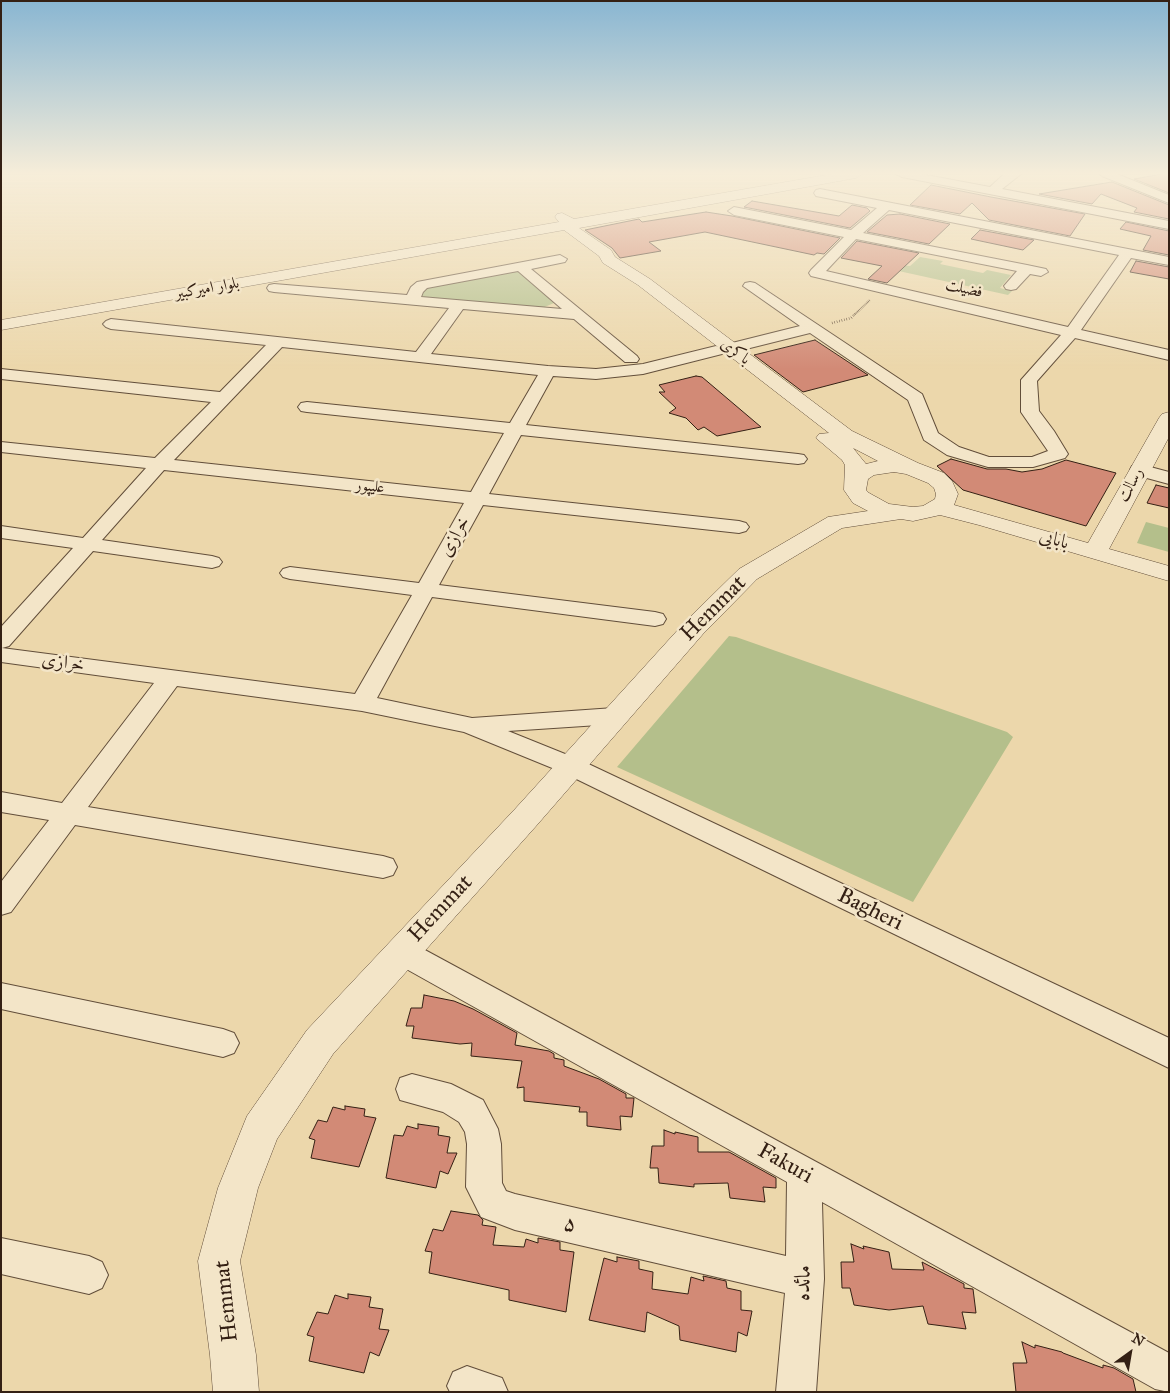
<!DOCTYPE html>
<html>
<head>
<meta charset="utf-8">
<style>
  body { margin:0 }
  #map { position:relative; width:1170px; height:1393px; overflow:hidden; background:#ecd7ab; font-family:"IM FELL Great Primer",serif }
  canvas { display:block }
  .frame { position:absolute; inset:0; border:2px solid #342014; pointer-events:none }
  .north { position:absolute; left:1105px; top:1328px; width:50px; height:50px; -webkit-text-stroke:4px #f3e5c8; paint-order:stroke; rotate:32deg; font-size:14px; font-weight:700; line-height:20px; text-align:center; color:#342014 }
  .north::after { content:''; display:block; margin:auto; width:18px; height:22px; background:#342014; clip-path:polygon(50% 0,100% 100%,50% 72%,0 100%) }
</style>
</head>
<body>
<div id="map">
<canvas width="1170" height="1393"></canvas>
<div class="frame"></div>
<div class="north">N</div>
</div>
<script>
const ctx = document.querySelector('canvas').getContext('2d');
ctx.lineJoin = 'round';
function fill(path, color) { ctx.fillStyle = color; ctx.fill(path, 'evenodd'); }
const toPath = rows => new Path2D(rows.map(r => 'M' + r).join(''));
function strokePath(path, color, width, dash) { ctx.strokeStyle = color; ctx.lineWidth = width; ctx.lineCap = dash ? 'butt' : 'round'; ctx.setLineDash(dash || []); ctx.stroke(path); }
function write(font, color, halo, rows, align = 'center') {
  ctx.font = font + ' "IM FELL Great Primer",Amiri,serif'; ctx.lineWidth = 5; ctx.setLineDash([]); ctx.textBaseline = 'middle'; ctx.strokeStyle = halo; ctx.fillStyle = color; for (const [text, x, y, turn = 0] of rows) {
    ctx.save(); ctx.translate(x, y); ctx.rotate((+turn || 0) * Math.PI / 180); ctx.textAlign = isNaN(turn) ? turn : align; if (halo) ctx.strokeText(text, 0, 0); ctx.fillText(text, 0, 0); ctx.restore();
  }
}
const green = toPath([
  [920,257,943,261,940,264,983,273,987,270,1011,275,1000,288,1012,291,1008,295,894,270,901,265,910,266],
  [515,271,521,272,554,300,554,303,540,309,426,299,419,296,418,288],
  [1146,522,1169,528,1169,552,1137,543],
  [729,636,736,637,1007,732,1013,737,913,902,617,767]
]);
const building = toPath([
  [1162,174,1169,174,1169,193,1134,179,1162,174],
  [1112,182,1169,205,1169,219,1134,212,1137,208,1101,194,1092,204,1039,194,1112,182],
  [931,185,991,197,1085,214,1070,236,989,220,972,203,960,214,910,205,931,185],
  [752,201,839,216,852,205,867,208,870,211,850,228,744,207,752,201],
  [706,212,732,216,840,238,824,254,817,253,814,255,705,232,649,242,661,251,620,258,612,248,585,230,639,219,642,222,706,212],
  [900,214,950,224,929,244,867,232,887,215,900,214],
  [1126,222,1169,231,1169,255,1143,250,1151,236,1120,229,1126,222],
  [980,230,1034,240,1023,250,971,239,980,230],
  [857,241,919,253,887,283,868,279,882,266,841,258,857,241],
  [1136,261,1169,267,1169,279,1130,272,1136,261],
  [815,340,868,375,803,392,754,355,815,340],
  [696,376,702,377,761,427,717,436,704,427,698,430,686,418,669,413,676,408,659,392,665,392,659,385,696,376],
  [951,459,987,469,1006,469,1022,472,1042,469,1066,460,1116,473,1086,526,963,490,937,466,951,459],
  [1156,485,1169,488,1169,508,1147,503,1156,485],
  [424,995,454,1001,473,1009,517,1033,515,1045,549,1051,554,1054,554,1058,564,1060,564,1066,599,1079,626,1094,626,1098,634,1098,632,1117,620,1116,621,1130,587,1126,587,1112,579,1112,580,1107,524,1101,524,1087,517,1088,522,1061,471,1056,472,1043,460,1044,412,1038,414,1026,406,1026,411,1008,422,1008,424,995],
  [345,1106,365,1109,364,1116,376,1118,359,1167,311,1158,315,1140,309,1138,318,1120,327,1122,333,1107,345,1110,345,1106],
  [418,1124,439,1127,438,1135,450,1137,447,1153,457,1153,448,1174,440,1171,436,1188,386,1178,394,1135,403,1136,407,1126,418,1129,418,1124],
  [664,1130,675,1134,675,1132,698,1137,698,1152,729,1152,776,1178,776,1188,763,1187,765,1202,730,1198,728,1183,694,1184,694,1187,659,1183,658,1168,650,1168,652,1146,664,1146,664,1130],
  [451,1211,478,1215,483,1220,482,1225,496,1227,493,1245,524,1247,526,1239,538,1243,538,1238,560,1242,560,1250,574,1252,566,1312,509,1300,509,1290,429,1273,432,1252,425,1251,433,1229,443,1231,451,1211],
  [851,1244,864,1249,863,1246,889,1252,892,1269,924,1270,922,1262,964,1284,964,1288,973,1289,976,1313,962,1312,966,1329,928,1324,923,1306,889,1310,854,1305,850,1288,842,1288,841,1262,854,1262,851,1244],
  [617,1257,639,1261,639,1269,653,1272,652,1289,688,1294,691,1277,704,1281,703,1276,726,1281,727,1288,741,1291,741,1310,752,1311,747,1336,738,1332,736,1352,680,1340,679,1326,647,1312,645,1332,589,1320,604,1258,617,1262,617,1257],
  [348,1294,371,1297,369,1307,383,1309,379,1329,389,1330,379,1356,370,1352,364,1373,309,1361,314,1337,307,1335,317,1312,328,1314,335,1295,348,1299,348,1294],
  [1022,1342,1035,1348,1035,1345,1062,1352,1063,1353,1103,1368,1103,1365,1114,1368,1133,1379,1136,1392,1016,1392,1013,1363,1027,1363,1022,1342]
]);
const pathFar1 = toPath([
  [854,315,870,300]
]);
const path = toPath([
  [832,323,851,318,855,314]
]);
const minor = toPath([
  [896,174,921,174,990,187,1004,174,1021,174,1002,189,1169,221,1169,229,902,177,896,174],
  [1100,174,1117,174,1169,195,1169,203,1102,176,1100,174],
  [820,189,1169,257,1169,265,1131,258,1081,330,1169,350,1169,360,1075,338,1037,381,1039,411,1054,431,1068,454,1065,458,1033,467,988,467,947,455,924,440,908,400,810,333,730,353,724,351,722,348,724,345,800,326,743,286,745,283,750,282,755,283,922,394,938,433,959,447,989,457,1032,457,1048,451,1021,412,1021,380,1061,335,811,276,809,273,811,270,844,237,734,215,728,211,734,207,851,230,877,208,816,196,814,193,816,190,820,189],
  [889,210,1119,255,1068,327,826,271,856,239,1017,271,1004,286,1006,289,1011,290,1016,289,1030,274,1041,276,1048,272,1046,269,1027,265,863,233,889,210],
  [560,255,567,259,565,262,531,269,637,356,639,359,637,362,625,362,574,319,463,309,431,354,548,366,596,369,643,364,716,346,722,348,724,351,722,354,643,374,596,379,553,376,526,425,798,454,804,455,807,459,804,463,798,464,521,435,489,494,739,521,746,523,749,527,746,531,739,533,483,505,439,585,655,612,663,614,666,619,663,624,655,626,432,597,377,698,472,718,614,708,623,710,626,716,623,722,614,724,508,731,580,760,1169,1038,1169,1068,562,772,464,732,362,711,177,686,88,807,383,856,393,859,397,867,393,875,383,878,75,825,11,912,1,915,1,882,49,820,1,812,1,792,62,803,154,683,1,662,1,627,73,548,1,538,1,526,83,538,146,468,1,452,1,442,155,458,211,402,1,379,1,369,220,392,266,345,111,329,106,327,103,324,106,321,111,319,416,352,449,308,274,292,269,291,267,288,269,285,274,284,407,295,411,287,417,282,560,255],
  [518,271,562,309,421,297,423,292,427,288,518,271],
  [282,347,538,375,510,423,307,402,301,403,298,407,301,411,307,412,504,433,471,492,174,460,282,347],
  [164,470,464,503,419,583,290,567,283,569,280,573,283,577,290,579,412,595,355,694,2,648,9,646,93,551,212,568,219,566,222,562,219,558,212,556,102,540,164,470],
  [1139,464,1169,472,1169,484,1132,474,1130,470,1132,466,1139,464],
  [402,940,412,943,1169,1353,1169,1392,1155,1389,822,1202,824,1279,816,1392,776,1392,785,1293,515,1230,481,1217,466,1187,467,1144,465,1132,459,1122,443,1112,400,1100,396,1089,400,1078,412,1074,451,1084,483,1100,498,1129,501,1144,502,1183,506,1191,515,1194,786,1256,787,1182,392,961,387,952,392,943,402,940],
  [1,983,223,1029,234,1033,239,1043,234,1053,223,1057,1,1009,1,983],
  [1,1238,89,1256,102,1262,108,1275,102,1288,89,1294,1,1274,1,1238],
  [467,1366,502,1378,508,1392,450,1392,447,1386,453,1372,467,1366]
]);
const tertiary = toPath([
  [832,174,863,174,856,178,579,228,611,250,615,257,650,279,852,431,918,463,944,473,952,481,958,494,954,505,1088,543,1159,418,1162,414,1169,412,1169,437,1109,549,1169,566,1169,581,979,525,940,515,913,521,901,519,842,528,757,579,703,634,537,825,333,1054,277,1139,258,1188,240,1261,256,1355,259,1392,213,1392,210,1355,198,1261,218,1188,247,1116,307,1030,515,809,685,622,739,569,828,517,868,511,853,503,844,490,845,465,842,460,816,438,819,434,829,433,638,285,603,263,599,256,564,230,1,330,1,320,559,222,555,217,557,214,562,213,574,219,832,174],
  [853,448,857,450,878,461,866,464,853,448],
  [894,472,906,474,928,483,934,488,936,494,935,499,923,506,913,507,889,504,869,493,866,490,868,479,874,475,894,472]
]);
const farStreetnames = [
  ["بلوار امیرکبیر",207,289,-10],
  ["فضیلت",964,289,13],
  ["باکری",735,352,37],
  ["رسالت",1131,485,-61],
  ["علیپور",370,487,6]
];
const streetNames = [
  ["خرازی",455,537,-61],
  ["بابایی",1054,540,16],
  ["خرازی",63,663,8]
];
const nearStreetnames = [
  ["Hemmat",714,609,-45],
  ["Hemmat",441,909,-47],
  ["Bagheri",870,910,26],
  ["Fakuri",785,1164,29],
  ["۵",570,1225,13],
  ["مائده",804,1283,-88],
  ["Hemmat",227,1301,-96]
];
fill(green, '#b4bf8b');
fill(building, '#d28a76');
strokePath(building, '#342014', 1);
strokePath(minor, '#624e3a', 2);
strokePath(tertiary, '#624e3a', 1);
strokePath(pathFar1, '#342014', 2, [0.5, 1]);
strokePath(path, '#342014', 2.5, [0.5, 2]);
fill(minor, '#f3e5c8');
fill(tertiary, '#f3e5c8');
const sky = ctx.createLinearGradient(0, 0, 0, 369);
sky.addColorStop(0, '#89b6d2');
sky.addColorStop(0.47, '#f6edd9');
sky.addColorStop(1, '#f6edd900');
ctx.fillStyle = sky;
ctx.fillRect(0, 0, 1170, 369);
write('16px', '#342014', '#f3e5c8', farStreetnames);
write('19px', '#342014', '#f3e5c8', streetNames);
write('22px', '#342014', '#f3e5c8', nearStreetnames);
</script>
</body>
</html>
